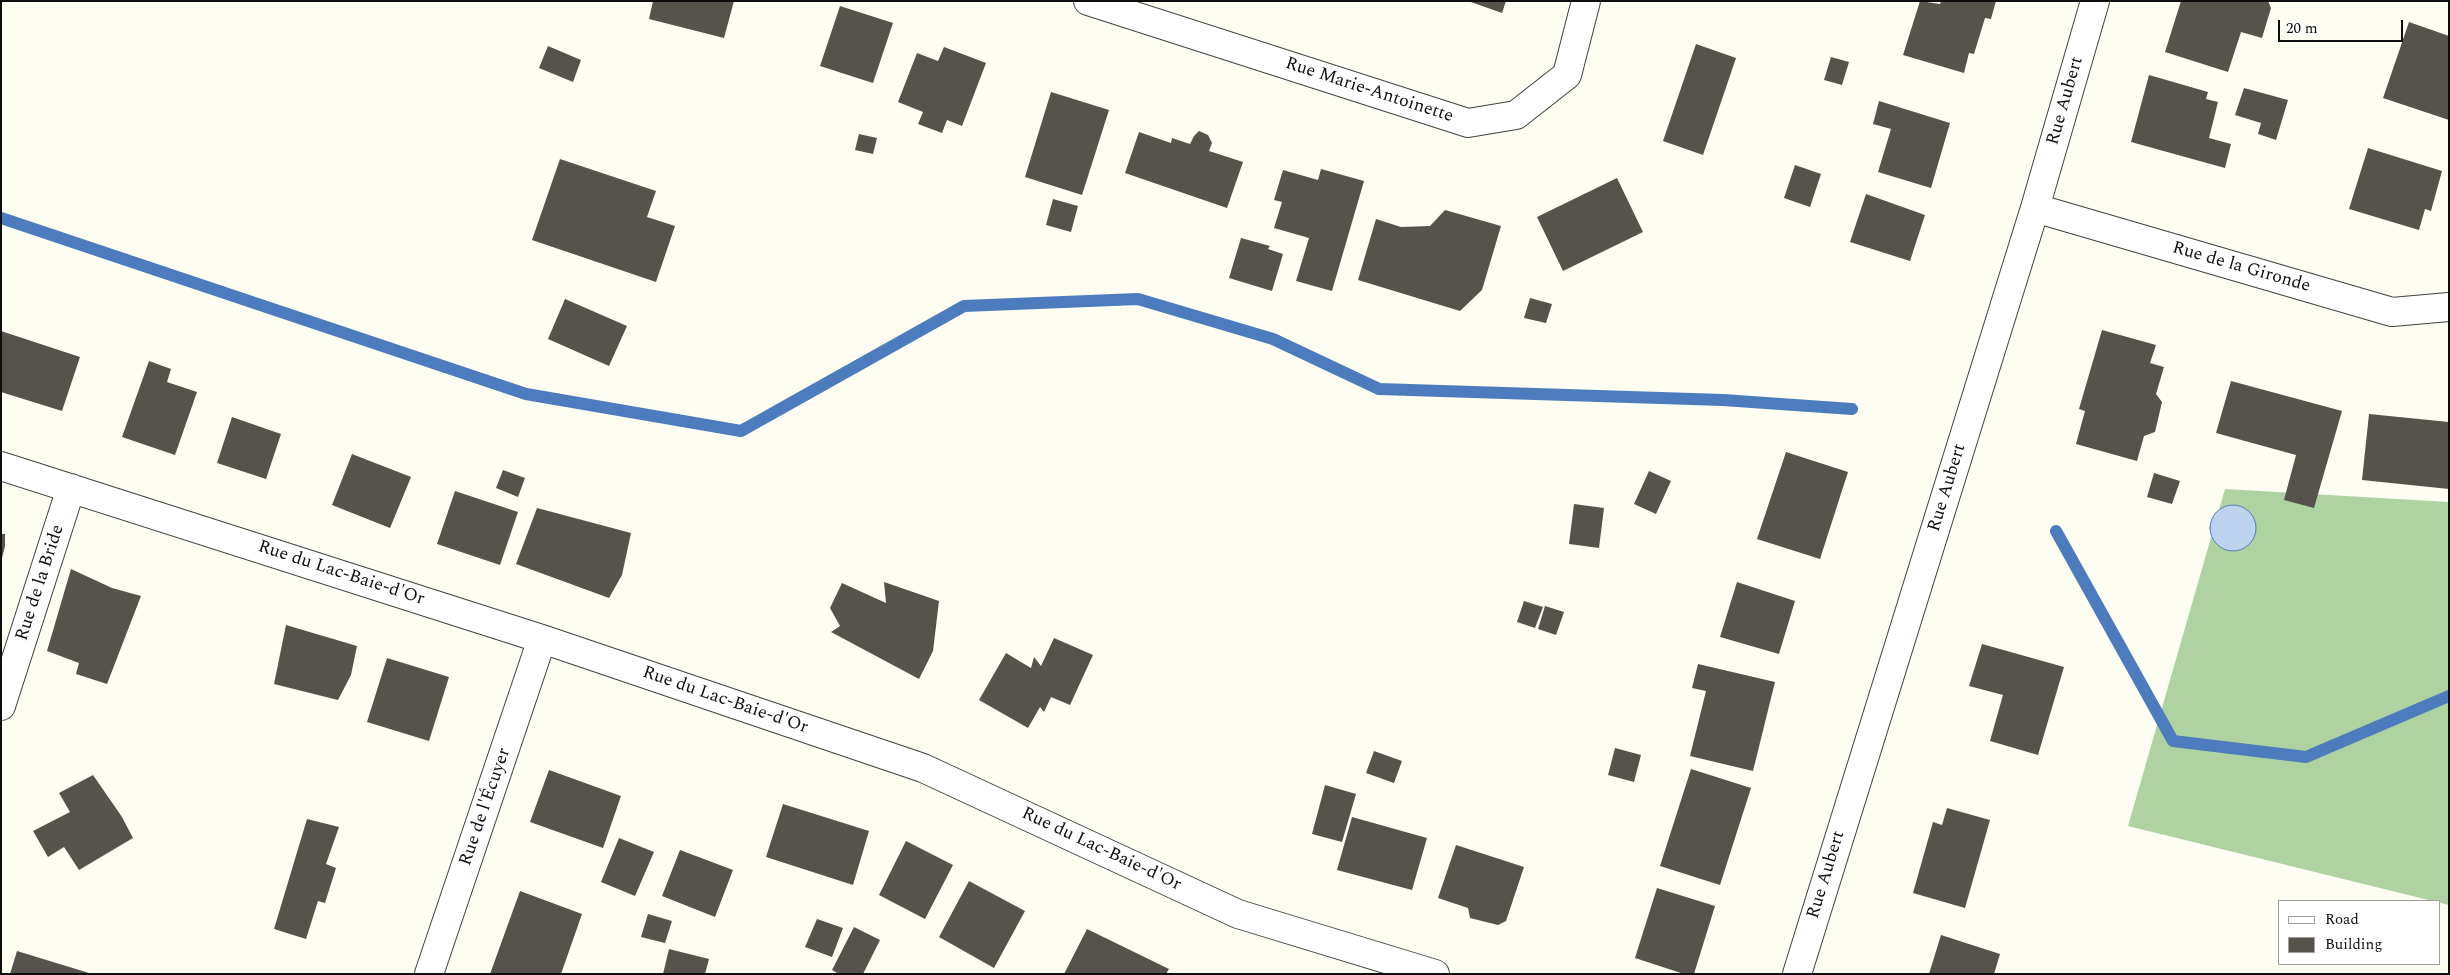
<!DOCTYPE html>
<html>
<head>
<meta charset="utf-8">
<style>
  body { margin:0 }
  #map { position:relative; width:2450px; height:975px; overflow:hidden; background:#fdfdf2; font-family:Spectral,serif }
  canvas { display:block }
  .frame { position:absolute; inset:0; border:2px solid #0e0e0e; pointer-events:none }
  .legend { position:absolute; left:2278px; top:900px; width:162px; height:65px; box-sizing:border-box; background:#fff; border:1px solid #9f9f9f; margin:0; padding:6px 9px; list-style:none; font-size:15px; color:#0e0e0e }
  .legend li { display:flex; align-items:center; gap:10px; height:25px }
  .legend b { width:25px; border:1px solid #9f9f9f }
  .scale { position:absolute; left:2278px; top:20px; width:125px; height:22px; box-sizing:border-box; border:2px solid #0e0e0e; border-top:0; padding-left:6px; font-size:15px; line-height:18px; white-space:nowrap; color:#0e0e0e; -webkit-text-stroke:4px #fff; paint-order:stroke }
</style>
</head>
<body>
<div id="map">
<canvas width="2450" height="975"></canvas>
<div class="frame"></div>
<ul class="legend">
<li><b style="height:6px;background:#fff"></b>Road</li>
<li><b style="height:14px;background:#56524c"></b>Building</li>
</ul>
<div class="scale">20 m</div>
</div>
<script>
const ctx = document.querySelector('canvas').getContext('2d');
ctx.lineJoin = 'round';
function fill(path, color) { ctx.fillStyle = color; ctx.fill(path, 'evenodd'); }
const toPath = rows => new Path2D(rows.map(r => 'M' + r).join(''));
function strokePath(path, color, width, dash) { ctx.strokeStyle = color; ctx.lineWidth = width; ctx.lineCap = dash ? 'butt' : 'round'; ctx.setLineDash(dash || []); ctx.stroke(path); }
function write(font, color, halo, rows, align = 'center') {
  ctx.font = font + ' Spectral,serif'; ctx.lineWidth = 5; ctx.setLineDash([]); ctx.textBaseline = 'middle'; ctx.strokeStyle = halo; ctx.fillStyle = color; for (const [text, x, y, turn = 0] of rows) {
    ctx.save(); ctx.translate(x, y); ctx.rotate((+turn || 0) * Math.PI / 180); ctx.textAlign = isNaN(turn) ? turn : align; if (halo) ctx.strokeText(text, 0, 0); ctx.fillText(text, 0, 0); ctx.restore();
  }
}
const forest = toPath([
  [2225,489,2449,502,2449,905,2128,826]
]);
const water = toPath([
  '2210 528a23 23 0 1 1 46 0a23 23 0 1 1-46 0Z'
]);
const stream = toPath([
  [1,218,526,394,741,431,964,306,1138,299,1273,339,1379,389,1723,400,1852,409],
  [2056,531,2173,741,2306,757,2449,696]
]);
const building = toPath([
  [653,1,734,1,724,38,649,19],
  [1468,1,1506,1,1502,13],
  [1920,1,1940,4,1941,1,1996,1,1991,19,1985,18,1974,54,1969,53,1964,73,1903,55],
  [2181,1,2268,1,2271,8,2262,38,2241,32,2228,72,2165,52],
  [840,6,893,23,873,83,820,66],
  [2409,22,2449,36,2449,120,2383,98],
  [1696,44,1736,58,1703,155,1663,141],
  [548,46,581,60,573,82,539,68],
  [944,47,986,63,962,126,947,120,942,133,918,124,923,112,898,102,917,53,938,61],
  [1831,57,1849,62,1842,85,1824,80],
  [2149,75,2208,92,2206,99,2218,102,2209,138,2231,144,2225,168,2131,142],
  [2244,88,2288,100,2276,140,2258,134,2261,123,2235,115],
  [1051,92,1109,110,1082,195,1025,177],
  [1879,101,1950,123,1931,188,1878,172,1891,129,1873,124],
  [1199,131,1208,135,1212,143,1209,151,1243,162,1227,208,1125,173,1139,132,1171,143,1172,138,1190,144,1194,136],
  [859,134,877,138,873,154,855,150],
  [2368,148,2442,171,2431,211,2425,209,2419,230,2349,209],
  [560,159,656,191,647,217,675,226,656,282,532,240],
  [1795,165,1821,174,1810,207,1784,198],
  [1321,169,1364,181,1332,291,1296,281,1309,238,1274,228,1282,202,1274,200,1283,170,1318,180],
  [1617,178,1643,232,1563,271,1537,217],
  [1866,194,1925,215,1910,261,1850,242],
  [1053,199,1078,206,1071,232,1046,225],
  [1445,210,1501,226,1482,290,1460,311,1358,280,1376,219,1401,227,1430,226],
  [1241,238,1270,246,1268,249,1283,254,1272,291,1229,278],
  [1530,298,1552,304,1546,323,1524,318],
  [565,299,627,326,609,366,548,339],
  [2102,330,2156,345,2150,363,2164,367,2156,394,2162,402,2155,432,2144,436,2137,461,2076,444,2085,411,2079,409],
  [1,331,80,357,62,411,1,392],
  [149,361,171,369,167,382,197,392,175,455,122,437],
  [2231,381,2342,411,2314,508,2284,500,2296,455,2216,433],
  [2369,414,2449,422,2449,489,2362,480],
  [232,417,281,434,266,479,217,463],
  [1786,452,1848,472,1820,559,1757,539],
  [352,454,411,477,390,528,332,505],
  [503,470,525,478,518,497,496,488],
  [1649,471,1671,481,1656,514,1634,504],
  [2154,473,2180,481,2172,504,2147,497],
  [455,491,518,512,500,565,437,544],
  [1574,504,1604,508,1599,548,1569,544],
  [537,508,631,533,622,575,609,598,516,564],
  [1,534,5,534,5,546,2,558],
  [71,569,112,588,141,596,107,684,76,674,79,663,47,651],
  [884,582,939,601,933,651,919,679,831,632,840,626,830,608,842,583,886,603],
  [1737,582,1795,601,1779,654,1720,637],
  [1524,601,1543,607,1535,628,1517,622],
  [1545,606,1564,612,1556,635,1538,629],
  [286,625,357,646,351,675,338,700,274,684],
  [1054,638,1093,655,1070,705,1051,697,1044,712,1040,707,1028,728,979,700,1006,653,1031,668,1034,657,1041,666],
  [1982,644,2064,667,2038,755,1990,741,2003,695,1969,686],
  [387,658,449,677,429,741,367,722],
  [1698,664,1775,682,1753,771,1690,756,1706,691,1692,688],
  [1615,748,1641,755,1634,782,1608,775],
  [1374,751,1402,761,1394,783,1366,773],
  [1691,769,1751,788,1720,885,1660,866],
  [549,770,621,796,603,848,530,822],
  [93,775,122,817,133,838,79,870,64,847,48,857,33,831,70,812,59,793],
  [1325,785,1356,794,1342,842,1312,834],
  [783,804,869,831,853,885,766,857],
  [1947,808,1990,820,1965,908,1913,893,1933,822,1942,825],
  [1352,817,1427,838,1412,890,1337,870],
  [307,819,339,827,326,864,336,868,325,903,318,901,306,939,274,929],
  [619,838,654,852,635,896,601,882],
  [906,841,953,865,925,919,879,895],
  [1456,845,1524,867,1506,921,1498,925,1470,918,1468,908,1438,898],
  [680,850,733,870,715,917,662,896],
  [969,881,1025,911,994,968,939,937],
  [1657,888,1715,906,1694,974,1684,974,1635,958],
  [520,891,582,914,561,974,490,974],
  [648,914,672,921,665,943,641,937],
  [817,919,843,928,832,957,805,947],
  [854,927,880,940,863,974,839,974,832,970],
  [1087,929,1169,969,1166,974,1064,974],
  [1941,935,2000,954,1994,974,1929,974],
  [669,949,709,959,705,974,663,974],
  [17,951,89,973,89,974,10,974]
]);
const minor = toPath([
  [1088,1,1468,123,1516,115,1567,75,1586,1],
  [2035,208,2392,312,2449,307],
  [1,466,542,639,923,768,1238,914,1435,974],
  [1,706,71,488],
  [429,974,542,639],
  [1797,974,2035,208,2095,1]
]);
const streetNames = [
  ["Rue Marie-Antoinette",1369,91,18],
  ["Rue Aubert",2066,101,-74],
  ["Rue de la Gironde",2241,268,16],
  ["Rue Aubert",1948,488,-73],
  ["Rue du Lac-Baie-d'Or",341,574,18],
  ["Rue de la Bride",41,583,-72],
  ["Rue du Lac-Baie-d'Or",725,701,19],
  ["Rue de l'Écuyer",486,807,-71],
  ["Rue du Lac-Baie-d'Or",1101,850,25],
  ["Rue Aubert",1827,875,-73]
];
fill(forest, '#aed3a0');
fill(water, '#bcd3ef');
strokePath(water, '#4c7cbd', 1);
strokePath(stream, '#4c7cbd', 12);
fill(building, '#56524c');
strokePath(minor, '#414141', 30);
strokePath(minor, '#fff', 28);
write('18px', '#0e0e0e', '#fff', streetNames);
</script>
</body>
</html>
